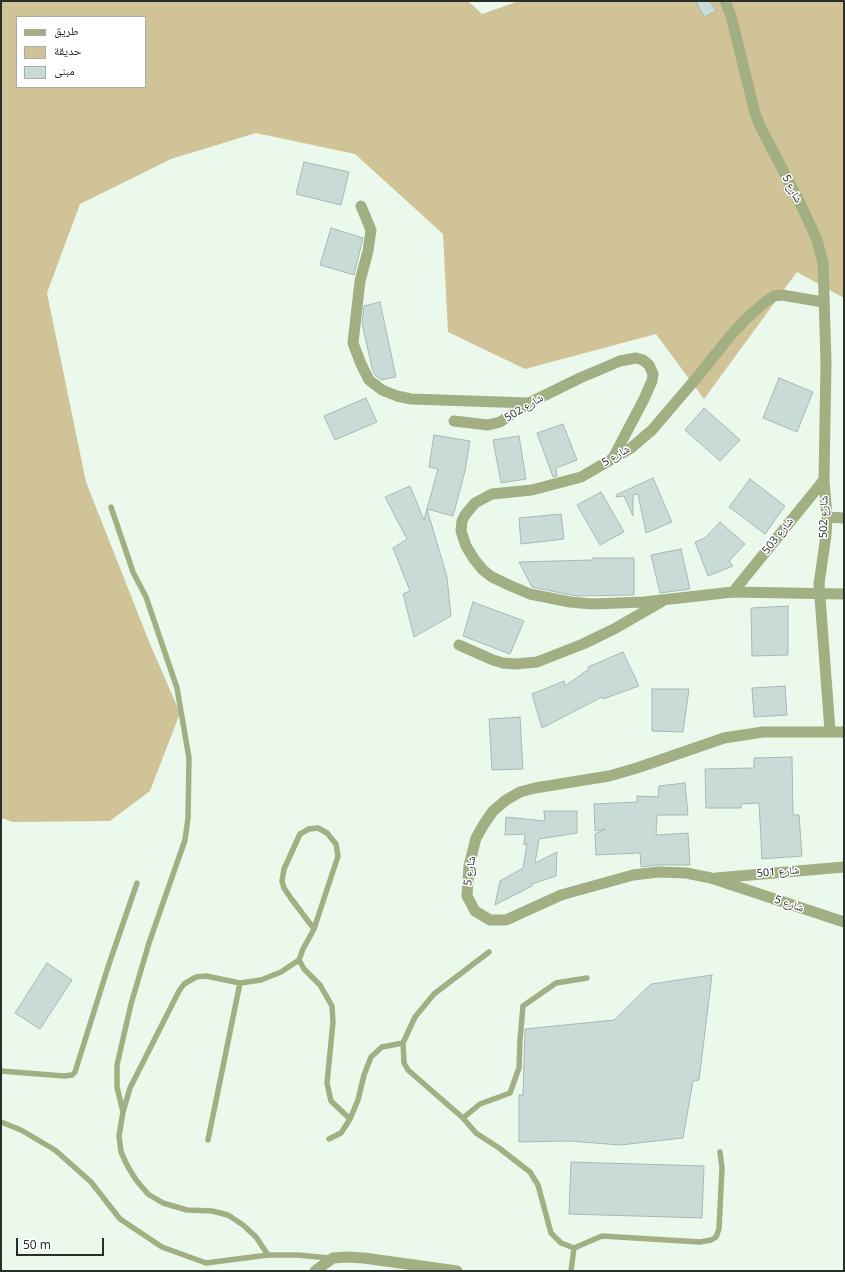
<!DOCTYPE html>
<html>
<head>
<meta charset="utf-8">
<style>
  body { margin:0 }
  #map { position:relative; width:845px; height:1272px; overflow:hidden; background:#ebf9ed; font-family:"Noto Sans","Noto Naskh Arabic",sans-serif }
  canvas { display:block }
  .frame { position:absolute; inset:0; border:2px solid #282e29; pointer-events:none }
  .legend { position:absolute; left:16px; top:16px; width:130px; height:72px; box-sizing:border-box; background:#fff; border:1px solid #a9aba9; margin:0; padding:5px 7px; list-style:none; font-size:12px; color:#282e29 }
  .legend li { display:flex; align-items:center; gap:8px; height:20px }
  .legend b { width:20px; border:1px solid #a9aba9 }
  .scale { position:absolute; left:16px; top:1238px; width:88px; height:18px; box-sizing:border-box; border:2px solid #282e29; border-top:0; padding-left:5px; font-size:12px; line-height:14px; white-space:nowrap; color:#282e29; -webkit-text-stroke:3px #fff; paint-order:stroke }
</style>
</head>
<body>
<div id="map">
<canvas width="845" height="1272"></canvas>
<div class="frame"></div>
<ul class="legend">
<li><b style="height:5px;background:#a1af83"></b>طريق</li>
<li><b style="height:11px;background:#d0c397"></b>حديقة</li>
<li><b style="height:11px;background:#c8dbd6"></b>مبنى</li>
</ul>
<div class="scale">50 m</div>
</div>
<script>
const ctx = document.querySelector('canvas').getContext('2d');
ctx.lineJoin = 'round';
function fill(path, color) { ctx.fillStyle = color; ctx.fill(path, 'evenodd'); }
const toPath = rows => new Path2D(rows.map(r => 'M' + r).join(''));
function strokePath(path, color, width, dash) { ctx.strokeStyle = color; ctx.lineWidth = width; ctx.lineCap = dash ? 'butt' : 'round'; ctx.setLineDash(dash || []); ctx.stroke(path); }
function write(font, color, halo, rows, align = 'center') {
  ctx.font = font + ' "Noto Sans","Noto Naskh Arabic",sans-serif'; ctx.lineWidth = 3; ctx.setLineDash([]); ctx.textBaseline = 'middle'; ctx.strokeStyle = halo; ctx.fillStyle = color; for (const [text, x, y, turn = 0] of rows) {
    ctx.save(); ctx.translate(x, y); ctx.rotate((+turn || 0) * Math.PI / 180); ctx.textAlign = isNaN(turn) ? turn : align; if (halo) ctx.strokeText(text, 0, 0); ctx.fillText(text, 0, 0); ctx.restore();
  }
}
const green = toPath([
  [1,1,468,1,482,14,519,1,844,1,844,298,797,272,704,399,656,334,525,369,448,332,443,234,355,154,256,133,171,159,80,204,47,293,86,482,150,644,180,713,150,791,110,821,13,822,1,818],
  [17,17,145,17,145,87,17,87]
]);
const building = toPath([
  [696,1,710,1,716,11,704,17,696,1],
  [304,162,349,172,341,205,296,194,304,162],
  [331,228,363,238,354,275,320,265,331,228],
  [380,302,396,377,381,380,375,375,373,372,362,323,364,306,380,302],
  [779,378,813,392,797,432,763,418,779,378],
  [366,398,377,422,335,440,324,416,366,398],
  [704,408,740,440,720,461,685,430,704,408],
  [563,424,577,460,556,468,557,476,553,477,537,433,563,424],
  [434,435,470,441,465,471,453,516,427,509,447,577,451,616,414,637,403,594,410,591,393,548,407,539,385,497,410,486,424,520,438,469,429,467,434,435],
  [519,436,526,479,501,483,493,440,519,436],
  [653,478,672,522,646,533,638,494,633,495,633,516,624,496,616,497,616,495,653,478],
  [750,479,785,506,765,534,729,507,750,479],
  [601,492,624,532,600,545,577,505,601,492],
  [561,514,564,539,521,544,519,518,561,514],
  [720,522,745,544,729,561,733,566,708,576,695,542,705,538,720,522],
  [681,549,690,589,660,593,651,555,681,549],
  [593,558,634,558,634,595,576,596,532,587,519,562,593,560,593,558],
  [473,602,524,621,510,654,463,636,473,602],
  [788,606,788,655,752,656,751,608,788,606],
  [623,652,639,686,603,699,602,697,542,728,532,694,564,681,565,686,589,669,588,667,623,652],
  [785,686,787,715,754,717,752,688,785,686],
  [652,689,689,689,683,732,652,731,652,689],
  [520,717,523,769,492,770,489,719,520,717],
  [792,757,793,815,799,815,802,856,762,859,759,803,741,804,741,808,706,808,705,769,754,768,754,758,792,757],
  [685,783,688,815,657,815,656,835,688,833,690,865,659,865,641,867,640,853,596,855,595,834,605,829,595,831,594,804,637,802,637,796,658,797,659,786,685,783],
  [544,811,577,811,577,833,539,839,535,863,557,852,556,876,532,884,532,886,495,905,500,881,523,868,527,844,524,845,525,834,505,835,506,817,545,821,544,811],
  [47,963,72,980,40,1029,15,1013,47,963],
  [712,975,699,1080,693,1081,683,1138,620,1145,570,1141,519,1142,519,1095,523,1095,525,1029,614,1020,651,984,712,975],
  [571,1162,704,1166,702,1218,569,1214,571,1162]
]);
const service = toPath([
  [111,507,133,572,146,597,177,688,189,758,188,818,185,840,149,943,131,1004,117,1065,117,1087,123,1112],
  [314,929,290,897,284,888,282,881,284,869,300,834,309,829,318,828,327,833,336,844,338,856,314,929,303,949,299,960,304,969,320,985,332,1006,333,1022,327,1083,331,1101,350,1119],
  [1,1071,64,1076,72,1075,75,1072,108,967,137,883],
  [463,1118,408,1070,404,1063,403,1043,415,1017,434,994,489,952],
  [1,1122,21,1130,55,1150,91,1182,120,1219,162,1247,206,1263,268,1255,297,1255,330,1258],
  [329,1139,341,1133,350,1119,358,1100,364,1075,371,1057,382,1047,403,1043],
  [208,1140,240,983],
  [574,1248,561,1243,551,1233,538,1185,530,1172,499,1148,476,1133,463,1118,480,1104,510,1093,519,1068,520,1040,523,1006,556,983,587,978],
  [268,1255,256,1237,243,1225,228,1215,212,1211,187,1210,163,1203,148,1194,136,1180,127,1165,121,1152,119,1136,123,1112,130,1088,179,991,184,984,196,977,206,976,240,983,261,980,281,972,299,960],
  [571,1271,574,1248,602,1236,700,1242,711,1240,716,1237,719,1229,722,1168,720,1152]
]);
const minor = toPath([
  [725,1,731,16,755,113,760,126,802,207,817,240,823,263,826,362,824,480,827,517,826,535,819,584,830,731],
  [361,206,371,230,368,251,360,281,353,343,361,364,369,380,382,390,397,396,411,399,529,403],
  [823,302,782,295,774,296,765,302,746,319,730,336,699,375,652,430,631,448,581,477,532,490,492,494,475,503,465,515,462,521,461,531,466,546,474,559,483,570,492,577,511,586,530,594,570,602,592,604,644,602,733,592,844,594],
  [454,421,488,425,500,422,529,403,580,378,620,361,636,358,643,360,649,365,653,374,652,381,644,399,613,458],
  [827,517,844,518],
  [733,592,824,480],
  [459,645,493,660,503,663,516,664,537,662,583,644,614,629,661,602],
  [844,732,763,732,724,738,637,768,609,776,535,788,520,792,506,800,493,811,484,824,476,838,469,866,467,896,475,911,490,920,506,920,561,895,633,875,659,872,686,873,711,878,844,922],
  [716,878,844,867],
  [315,1271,333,1258,346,1257,364,1258,457,1271]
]);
const streetNames = [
  ["شارع 5",792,189,62],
  ["شارع 502",524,408,-31],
  ["شارع 5",616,456,-31],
  ["شارع 502",824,517,-89],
  ["شارع 503",778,536,-52],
  ["شارع 5",470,871,-82],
  ["شارع 501",778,872,-5],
  ["شارع 5",789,904,18]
];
fill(green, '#d0c397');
fill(building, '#c8dbd6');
strokePath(building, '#a7b9b4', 1);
strokePath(service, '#a1af83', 5.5);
strokePath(minor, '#a1af83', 11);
write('11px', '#282e29', '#fff', streetNames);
</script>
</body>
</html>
